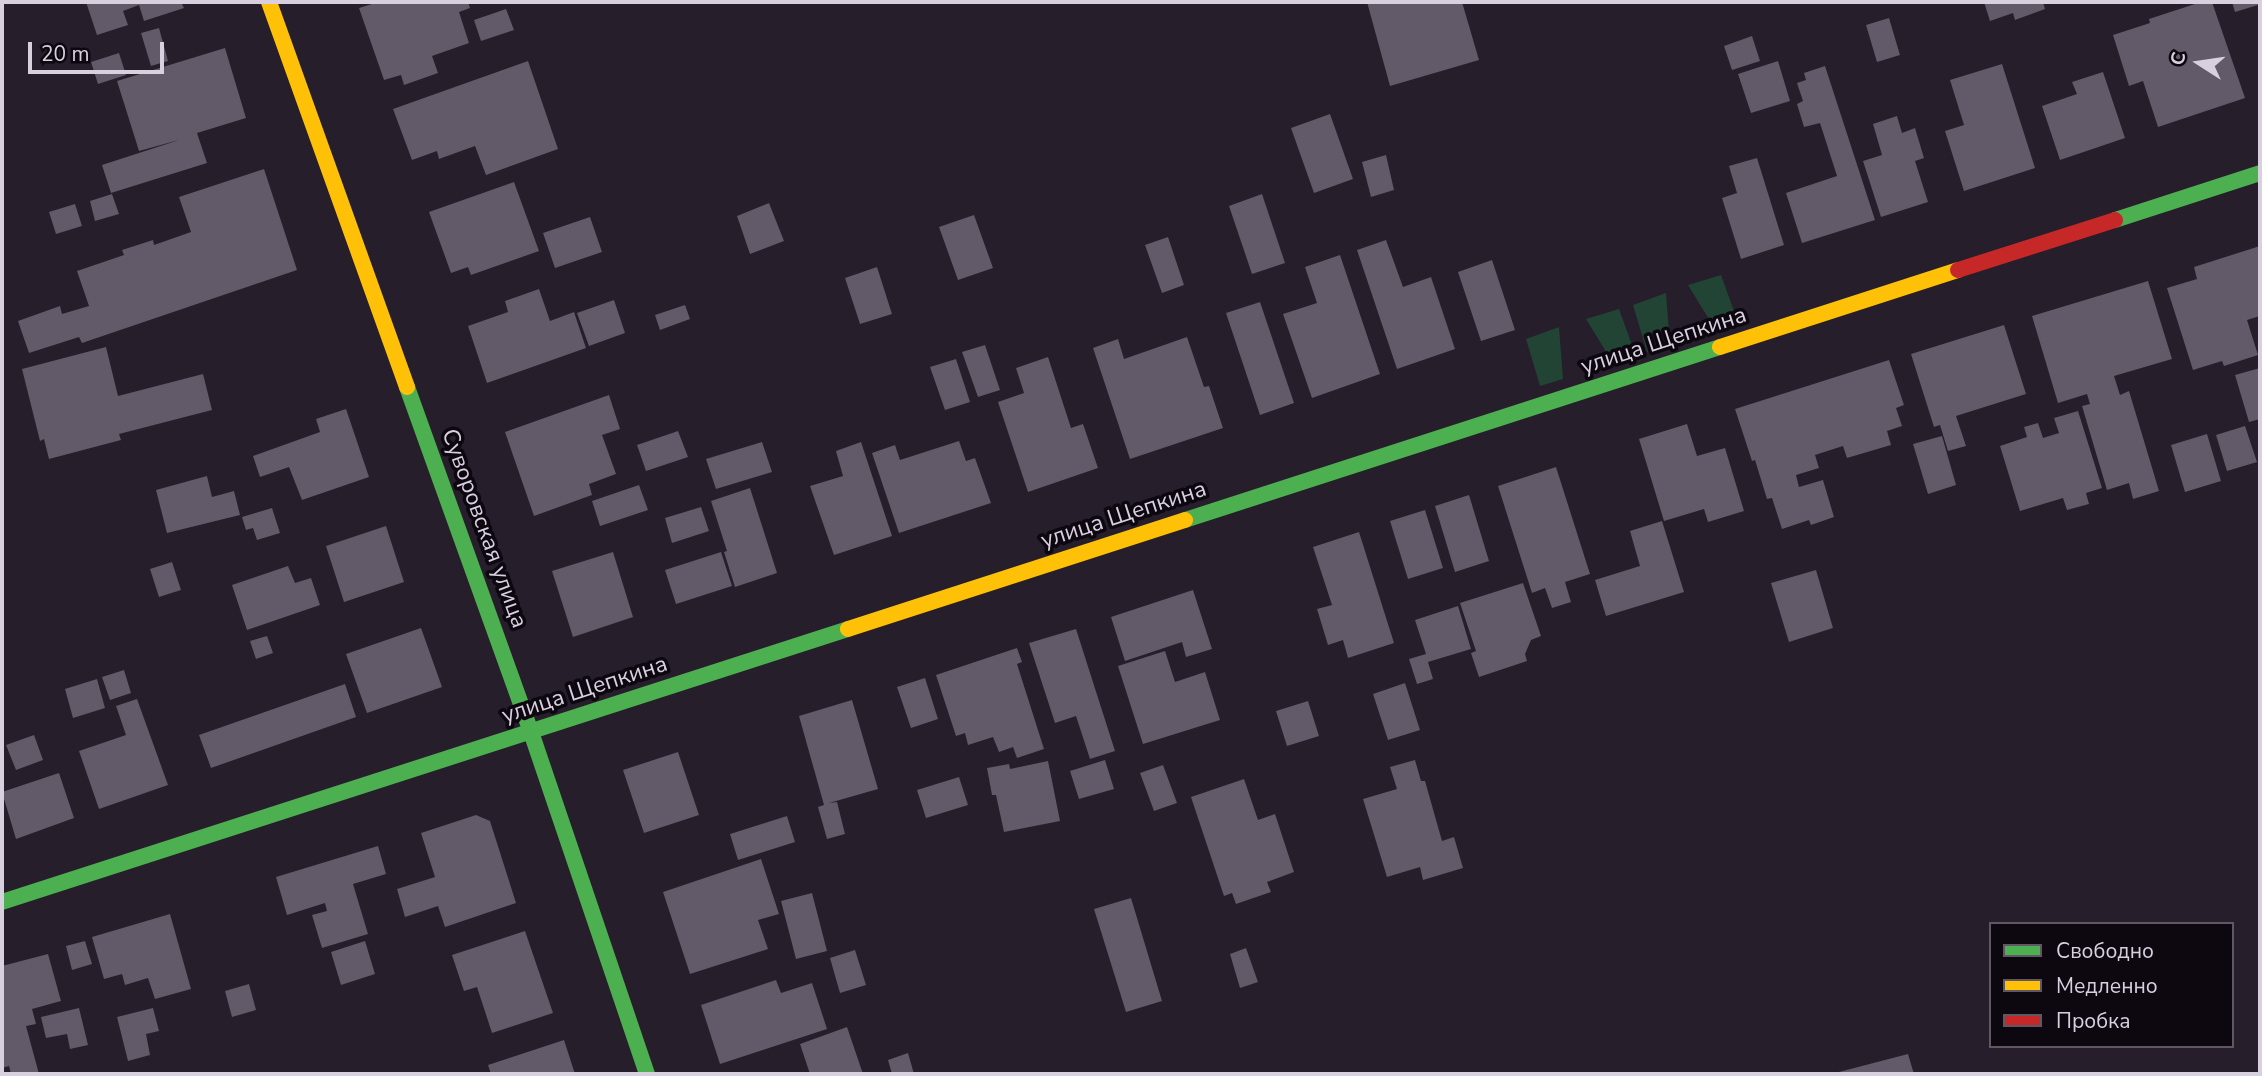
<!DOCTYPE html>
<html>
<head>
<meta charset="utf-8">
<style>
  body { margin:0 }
  #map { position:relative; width:2262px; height:1076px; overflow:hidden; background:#261e2a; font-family:"Nunito Sans",sans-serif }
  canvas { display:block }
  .frame { position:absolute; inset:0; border:4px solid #d9d0df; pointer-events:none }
  .legend { position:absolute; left:1989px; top:922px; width:245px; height:126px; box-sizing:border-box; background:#0d0710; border:2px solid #5f5763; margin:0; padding:9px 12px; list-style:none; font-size:21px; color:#d9d0df }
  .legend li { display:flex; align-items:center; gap:14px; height:35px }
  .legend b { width:35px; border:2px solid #5f5763 }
  .north { position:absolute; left:2164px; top:28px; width:70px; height:70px; -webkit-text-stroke:5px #0d0710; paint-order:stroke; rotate:282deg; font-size:19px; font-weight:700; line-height:28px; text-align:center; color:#d9d0df }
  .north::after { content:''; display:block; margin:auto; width:24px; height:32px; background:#d9d0df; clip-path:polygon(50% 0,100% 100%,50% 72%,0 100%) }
  .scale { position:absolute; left:28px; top:42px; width:136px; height:32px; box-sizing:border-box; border:4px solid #d9d0df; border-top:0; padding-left:9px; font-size:21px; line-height:24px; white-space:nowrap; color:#d9d0df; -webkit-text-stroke:5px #0d0710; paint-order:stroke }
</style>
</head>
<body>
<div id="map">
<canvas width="2262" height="1076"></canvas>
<div class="frame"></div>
<ul class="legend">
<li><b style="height:9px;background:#4caf50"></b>Свободно</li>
<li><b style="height:9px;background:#ffc107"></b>Медленно</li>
<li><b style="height:9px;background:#c62828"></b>Пробка</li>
</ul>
<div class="north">С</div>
<div class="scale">20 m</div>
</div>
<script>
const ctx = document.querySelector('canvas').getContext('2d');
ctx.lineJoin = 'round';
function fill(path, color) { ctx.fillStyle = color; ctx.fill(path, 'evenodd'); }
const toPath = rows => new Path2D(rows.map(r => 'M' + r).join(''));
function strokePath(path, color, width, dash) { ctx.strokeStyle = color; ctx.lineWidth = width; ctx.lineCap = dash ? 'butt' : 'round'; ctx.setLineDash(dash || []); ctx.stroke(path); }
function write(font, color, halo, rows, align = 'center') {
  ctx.font = font + ' "Nunito Sans",sans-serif'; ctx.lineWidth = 7; ctx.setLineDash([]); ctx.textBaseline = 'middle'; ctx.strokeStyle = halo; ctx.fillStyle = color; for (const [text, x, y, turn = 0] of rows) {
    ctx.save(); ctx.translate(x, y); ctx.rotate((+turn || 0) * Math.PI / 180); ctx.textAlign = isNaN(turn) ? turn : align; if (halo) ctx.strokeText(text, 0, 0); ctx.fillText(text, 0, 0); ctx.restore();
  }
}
const green = toPath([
  [1721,275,1738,322,1715,329,1688,285],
  [1666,293,1670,345,1647,352,1633,305],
  [1619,309,1636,356,1613,363,1586,319],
  [1559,327,1563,379,1540,386,1526,339]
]);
const building = toPath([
  [86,2,181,2,184,8,144,21,139,5,123,11,128,25,97,35],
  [378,2,468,2,470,8,459,12,469,43,432,56,438,73,404,85,401,75,384,80,359,8],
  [1367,2,1462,2,1479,60,1390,86],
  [1984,2,2043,2,2045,9,2015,20,2013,13,1990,21],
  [2201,2,2212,2,2245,98,2158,127,2143,81,2129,86,2113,35,2150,23,2149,19],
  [2232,2,2257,2,2258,5,2235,12],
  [506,9,514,30,481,41,474,20],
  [1889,18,1900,55,1877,62,1866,25],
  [159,28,168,61,151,66,141,33],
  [1752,36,1760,61,1732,70,1724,46],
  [225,48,246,118,197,133,207,163,111,193,102,165,179,140,139,151,117,81],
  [119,53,126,75,98,84,91,62],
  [528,61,558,149,486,175,475,146,439,159,437,151,412,160,393,109],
  [1778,61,1790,101,1751,113,1738,74],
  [2002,64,2035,168,1964,191,1945,131,1964,125,1950,80],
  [1825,66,1875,220,1802,243,1786,193,1837,176,1820,123,1804,127,1797,104,1803,101,1797,83,1806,80,1804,73],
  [2103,72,2125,138,2060,160,2042,106,2077,94,2072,82],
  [1330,114,1353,179,1314,193,1291,128],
  [1897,116,1902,133,1915,128,1924,158,1915,161,1928,202,1881,217,1863,161,1882,155,1873,124],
  [1386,155,1394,190,1371,197,1362,162],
  [1757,158,1784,245,1741,259,1722,198,1737,193,1729,166],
  [264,169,297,270,82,343,79,337,29,353,18,321,60,306,62,314,89,306,77,271,124,255,122,250,153,240,154,245,191,232,179,197],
  [514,182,539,251,471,275,468,267,451,273,429,212],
  [112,194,119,214,95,221,90,201],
  [1262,194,1285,263,1252,274,1229,206],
  [769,203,784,241,750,254,737,216],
  [75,204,82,226,56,234,49,212],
  [974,215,993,268,958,280,939,227],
  [590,217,602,252,555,268,543,233],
  [1168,237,1184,285,1162,293,1145,245],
  [1386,240,1403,287,1431,277,1455,349,1397,369,1357,250],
  [2260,246,2260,316,2247,320,2258,355,2224,366,2222,361,2193,370,2167,288,2197,279,2194,267],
  [1340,255,1380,374,1312,398,1283,314,1317,303,1305,267],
  [1492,260,1515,330,1481,341,1458,272],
  [877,267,892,314,860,324,845,278],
  [2148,281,2172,359,2114,376,2120,395,2129,391,2159,491,2133,499,2129,483,2107,490,2082,406,2090,404,2087,394,2058,403,2032,316],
  [539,289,550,321,574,312,586,348,487,383,468,326,508,312,505,301],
  [614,300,625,333,589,346,577,313],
  [1260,302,1294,403,1260,415,1226,313],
  [685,305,690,319,660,330,655,315],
  [2004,325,2026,394,1956,416,1966,446,1948,451,1940,425,1934,427,1911,354],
  [1187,337,1204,387,1209,386,1223,428,1130,459,1093,348,1118,339,1124,359],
  [985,345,1000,390,978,397,962,352],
  [106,347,118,396,203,374,212,410,119,434,121,440,49,459,44,439,40,441,22,369],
  [1048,357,1071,428,1083,424,1098,468,1028,492,998,402,1024,393,1016,368],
  [956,359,970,402,945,410,930,367],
  [1889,360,1904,405,1896,408,1902,426,1887,431,1891,445,1847,458,1843,446,1815,455,1819,468,1796,475,1799,487,1823,480,1834,517,1811,525,1809,520,1782,529,1772,498,1767,499,1755,460,1752,461,1735,409],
  [2260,368,2260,419,2249,422,2235,375],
  [609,395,620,429,602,435,616,474,589,484,592,495,534,516,505,432],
  [346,409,369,477,302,500,289,467,260,477,253,456,320,432,316,419],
  [2078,411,2102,488,2086,493,2089,504,2067,510,2063,498,2020,511,2000,446,2027,437,2024,427,2038,423,2043,438,2059,433,2054,418],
  [1687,424,1697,456,1725,448,1744,511,1708,522,1704,509,1664,521,1639,439],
  [2245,426,2257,462,2227,471,2216,435],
  [678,431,688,457,646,471,637,445],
  [2207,434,2221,481,2185,492,2171,445],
  [1942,436,1956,485,1928,494,1913,444],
  [959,441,966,461,975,458,991,503,899,533,872,453,895,445,900,460],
  [762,442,772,472,716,489,706,459],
  [861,442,892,536,834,555,810,486,843,476,836,451],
  [1556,467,1590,574,1565,582,1571,602,1552,608,1545,588,1532,593,1498,486],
  [207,476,212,497,234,491,240,515,167,533,156,490],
  [639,485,648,510,600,526,592,501],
  [750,488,777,573,735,587,724,552,727,551,711,501],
  [1469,495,1489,561,1455,572,1435,506],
  [701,507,709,531,672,543,665,518],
  [272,508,280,533,257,540,253,528,246,530,242,517],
  [1425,510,1443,568,1408,579,1390,521],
  [1662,521,1684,592,1606,616,1595,580,1640,566,1630,531],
  [386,526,404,582,344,602,326,546],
  [1359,532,1394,643,1348,658,1343,640,1328,645,1317,609,1332,605,1313,547],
  [613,552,633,617,573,637,552,571],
  [721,552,732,586,676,604,665,570],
  [172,562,181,590,159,597,150,569],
  [288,566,295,583,311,578,320,605,247,630,232,585],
  [1816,570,1833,628,1789,642,1771,583],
  [1523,583,1541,636,1531,640,1525,654,1527,661,1479,677,1471,653,1476,651,1460,603],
  [1193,590,1212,649,1186,657,1182,642,1125,661,1111,617],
  [1458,606,1471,649,1428,662,1433,679,1417,684,1409,659,1426,654,1415,620],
  [421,628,442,687,367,713,346,654],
  [1076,629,1115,751,1090,759,1076,716,1055,723,1029,643],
  [267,636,273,653,256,659,250,641],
  [1017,648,1022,662,1017,664,1044,749,1017,758,1013,747,999,752,993,737,968,745,965,733,956,736,936,675],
  [1165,651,1175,682,1205,672,1220,720,1143,744,1118,666],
  [124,670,131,693,110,700,102,677],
  [925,678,938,719,911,728,897,687],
  [97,679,105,708,73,718,65,689],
  [1405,683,1420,730,1388,740,1373,694],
  [345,684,356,717,211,768,199,735],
  [137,699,168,785,99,809,79,751,126,735,116,706],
  [852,700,878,789,829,803,837,802,845,834,827,839,818,807,824,805,799,716],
  [1308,701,1319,736,1287,746,1276,711],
  [34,735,43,760,16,770,6,745],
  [678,752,699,815,644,833,623,770],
  [1105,760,1114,789,1079,799,1070,771],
  [1415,760,1421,781,1425,781,1442,841,1454,837,1463,868,1423,880,1420,867,1387,877,1363,799,1397,789,1390,767],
  [1048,761,1060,821,1004,832,996,795,992,795,987,768,1009,764,1010,769],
  [1163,765,1177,803,1154,811,1140,773],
  [59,773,74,818,16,839,2,792],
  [959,777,968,805,926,818,917,790],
  [1244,779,1258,820,1275,814,1294,872,1267,882,1271,892,1236,904,1232,893,1224,896,1191,797],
  [476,815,490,821,516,903,445,927,438,906,405,917,397,889,435,877,421,833],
  [787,816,795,842,738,860,730,834],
  [378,846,386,874,353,884,368,934,322,948,312,915,327,911,325,903,287,915,276,877],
  [761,859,779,914,758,920,768,949,690,974,663,892],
  [812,893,827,951,796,959,781,901],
  [1131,898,1162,1001,1126,1012,1094,909],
  [170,914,191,989,155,999,148,978,125,985,122,974,104,979,92,937],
  [525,931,553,1013,492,1033,477,987,464,991,452,955],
  [85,941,92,964,72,970,66,946],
  [365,941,375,974,341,985,331,952],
  [1246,948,1258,982,1240,988,1230,954],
  [855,950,866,985,840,993,830,958],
  [48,954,61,1001,32,1009,36,1024,26,1026,39,1074,11,1074,9,1066,2,1068,2,966],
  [776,980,781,993,812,983,827,1029,720,1064,701,1005],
  [249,984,256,1010,232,1017,225,991],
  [79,1008,88,1045,70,1049,67,1034,46,1038,41,1017],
  [153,1008,159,1031,146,1034,150,1055,128,1061,117,1017],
  [847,1027,863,1074,810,1074,800,1044],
  [564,1040,575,1074,491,1074,488,1065],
  [908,1053,914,1074,892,1074,888,1060],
  [1908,1054,1914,1074,1835,1074,1835,1073]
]);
const fast = toPath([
  [2115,220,2260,173],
  [407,387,531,732,647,1074],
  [1185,520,1720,347],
  [2,902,848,629]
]);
const slow = toPath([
  [269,2,407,387],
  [1720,347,1958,270],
  [848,629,1185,520]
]);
const jam = toPath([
  [1958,270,2115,220]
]);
const streetNames = [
  ["улица Щепкина",1664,342,-18],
  ["улица Щепкина",1124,516,-18],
  ["Суворовская улица",483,529,70],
  ["улица Щепкина",585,691,-18]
];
fill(green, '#224434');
fill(building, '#625969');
strokePath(fast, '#4caf50', 16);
strokePath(slow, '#ffc107', 16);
strokePath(jam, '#c62828', 16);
write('23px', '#d9d0df', '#0d0710', streetNames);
</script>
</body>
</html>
